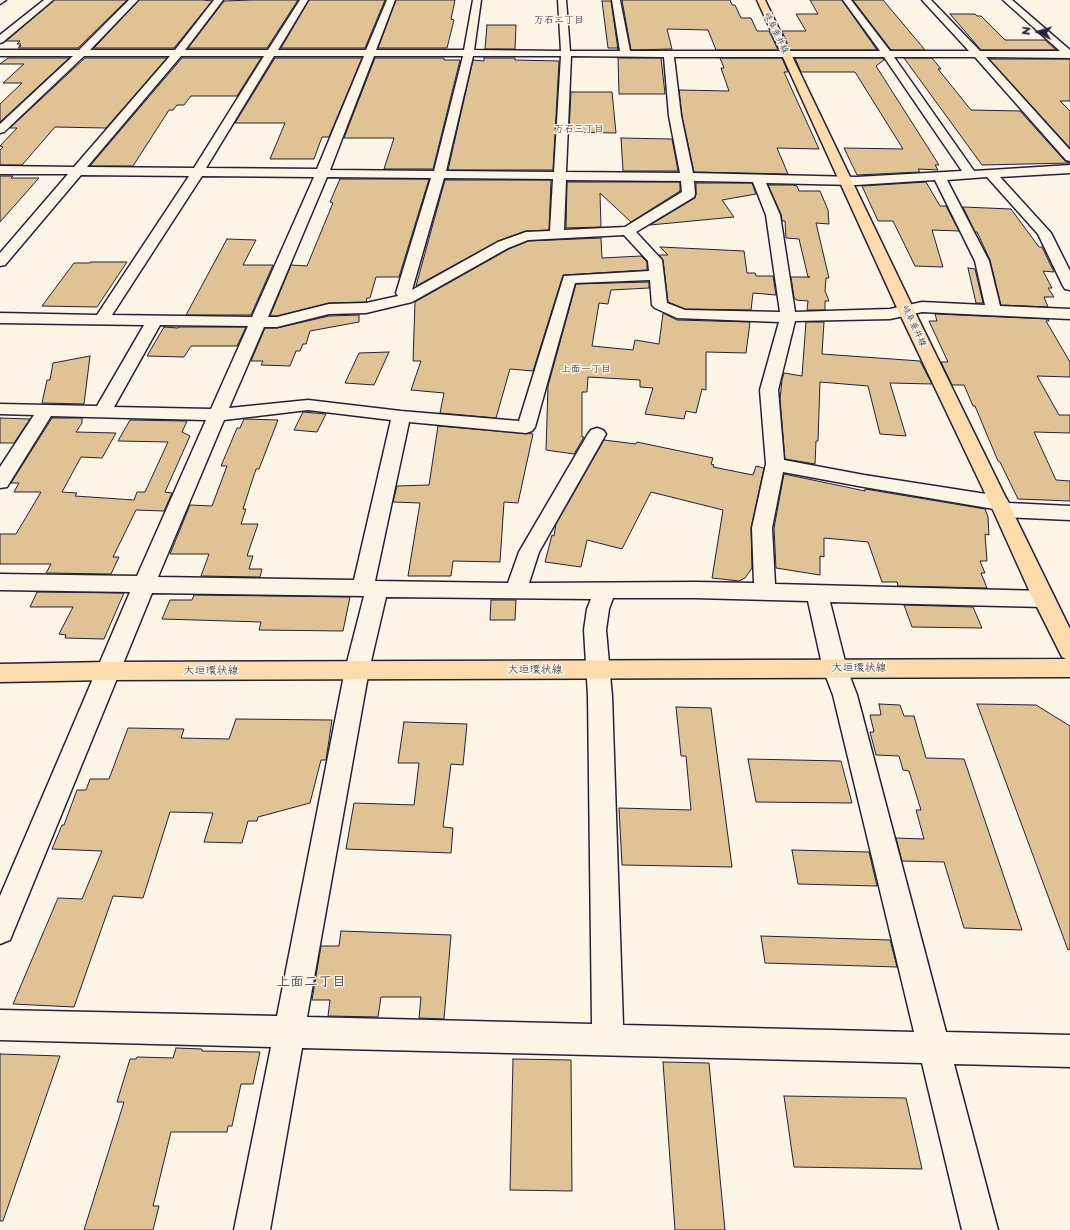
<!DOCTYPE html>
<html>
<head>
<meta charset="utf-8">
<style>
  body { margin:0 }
  #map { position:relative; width:1070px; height:1230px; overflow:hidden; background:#fcf5e5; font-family:"Playpen Sans",sans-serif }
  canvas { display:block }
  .north { position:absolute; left:1018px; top:12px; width:40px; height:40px; -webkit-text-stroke:3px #fcf5e5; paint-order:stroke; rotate:275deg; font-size:11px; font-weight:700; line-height:16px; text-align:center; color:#22223b }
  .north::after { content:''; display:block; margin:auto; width:14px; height:18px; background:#22223b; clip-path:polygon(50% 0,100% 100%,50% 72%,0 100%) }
</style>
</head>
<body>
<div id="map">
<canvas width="1070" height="1230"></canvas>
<div class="north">N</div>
</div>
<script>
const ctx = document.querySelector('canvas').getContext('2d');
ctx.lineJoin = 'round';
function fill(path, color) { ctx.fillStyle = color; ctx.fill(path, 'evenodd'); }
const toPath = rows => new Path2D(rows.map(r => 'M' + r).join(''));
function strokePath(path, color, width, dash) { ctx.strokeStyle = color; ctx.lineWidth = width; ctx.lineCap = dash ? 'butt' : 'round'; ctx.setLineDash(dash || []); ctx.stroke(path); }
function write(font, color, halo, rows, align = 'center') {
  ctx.font = font + ' "Playpen Sans","Klee One",sans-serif'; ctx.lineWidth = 3; ctx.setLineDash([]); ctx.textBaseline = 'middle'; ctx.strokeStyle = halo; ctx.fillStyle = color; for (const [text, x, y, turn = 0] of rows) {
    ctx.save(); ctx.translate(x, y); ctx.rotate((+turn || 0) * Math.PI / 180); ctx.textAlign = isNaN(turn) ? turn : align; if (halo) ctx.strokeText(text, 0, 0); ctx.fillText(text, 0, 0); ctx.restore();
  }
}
const building = toPath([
  [54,0,127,0,78,48,18,48,21,46,19,46,21,44,17,44,20,41,6,41,54,0],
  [139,0,203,0,212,1,174,48,94,48,139,0],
  [252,0,298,0,267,48,188,48,224,1,252,0],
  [309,0,385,0,365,48,281,48,309,0],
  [396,0,455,0,451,19,454,20,447,48,378,48,396,0],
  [622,0,730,0,732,5,735,5,741,18,751,18,757,31,769,31,778,50,716,50,708,30,667,29,672,49,631,50,622,0],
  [810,0,842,0,877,50,790,50,782,31,806,31,796,14,818,14,810,0],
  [853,0,883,0,925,50,891,50,853,0],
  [602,1,611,1,618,50,618,48,608,48,602,1],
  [950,14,975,14,977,16,981,16,1005,40,1045,40,1056,50,981,50,950,14],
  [487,25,516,25,515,49,485,49,487,25],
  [8,58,69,58,0,122,0,104,22,83,3,83,24,64,0,64,8,58],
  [85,58,167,58,106,128,55,127,22,165,0,165,0,150,3,147,0,146,17,128,10,128,85,58],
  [182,58,261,58,237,96,191,96,184,105,177,105,173,110,169,110,133,166,90,166,182,58],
  [275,58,362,58,329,137,322,137,314,159,270,159,285,123,235,123,275,58],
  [375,58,444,58,444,60,460,60,433,169,384,169,394,138,344,138,375,58],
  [484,58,515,58,515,60,559,61,553,170,448,170,473,60,484,61,484,58],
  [618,58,661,58,665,94,619,94,618,58],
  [720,58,782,58,788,72,784,72,819,149,777,148,788,174,694,172,682,116,679,90,729,91,721,68,724,68,720,58],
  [795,58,883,58,884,60,876,66,939,165,935,165,938,170,918,169,920,172,857,175,844,148,903,149,855,72,801,72,795,58],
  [904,58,932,58,941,69,938,69,971,110,1020,111,1065,161,1070,163,982,165,904,58],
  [989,59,1070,59,1070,101,1060,101,1070,111,1070,148,989,59],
  [571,92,612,92,616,133,569,132,571,92],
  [621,138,672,139,678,171,623,171,621,138],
  [0,176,13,176,11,178,39,178,0,222,0,176],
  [340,179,429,179,399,277,376,277,370,298,367,298,366,302,329,303,277,316,270,316,291,265,307,266,333,203,330,202,340,179],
  [445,180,551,180,549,230,526,231,498,241,416,286,445,180],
  [567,182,680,182,680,191,631,222,600,193,601,227,566,228,567,182],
  [926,182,940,206,946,206,959,231,932,230,943,267,915,266,893,221,878,221,862,186,926,182],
  [696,183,752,183,756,194,722,200,734,217,650,225,695,198,696,194,696,183],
  [768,185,793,185,797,186,799,191,820,191,828,210,829,224,816,223,829,278,826,278,825,291,829,301,825,301,825,310,807,310,808,301,796,300,794,297,791,277,810,277,808,277,799,239,786,238,785,221,782,221,781,214,768,185],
  [963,207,1011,209,1039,247,1042,247,1054,272,1043,271,1052,288,1048,288,1054,297,1044,297,1048,307,1001,305,990,260,977,232,975,232,963,207],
  [601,238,602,258,641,256,647,262,647,270,563,275,533,371,510,369,496,418,440,413,444,393,411,390,421,361,413,361,415,302,509,249,528,241,601,238],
  [227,239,256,240,243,265,273,265,251,315,186,315,227,239],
  [660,247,744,251,747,273,755,273,756,276,773,276,776,295,753,293,751,310,685,309,668,302,663,260,659,255,668,255,660,247],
  [91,262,127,262,97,307,42,306,74,263,90,263,91,262],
  [968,268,975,269,983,303,976,303,968,268],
  [649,282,649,288,611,290,608,304,599,303,592,346,633,350,635,340,659,344,663,313,677,320,750,322,746,353,706,352,706,390,702,389,696,413,686,411,684,419,645,414,653,388,640,387,640,380,588,377,587,392,582,392,582,437,584,437,574,454,546,450,548,386,576,284,649,282],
  [935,314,1048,319,1049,321,1046,321,1070,362,1070,377,1037,376,1059,415,1070,415,1070,433,1034,432,1056,480,1070,481,1070,501,1018,499,1000,462,998,461,975,406,973,406,964,385,952,385,941,362,948,362,929,321,937,321,935,314],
  [359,315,359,322,310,331,306,344,303,344,300,351,296,351,290,366,261,365,263,361,251,361,265,328,277,328,329,316,359,315],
  [806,322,824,322,822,354,920,361,932,384,890,383,906,436,880,434,868,386,820,382,818,441,816,441,815,464,785,459,780,399,782,380,784,373,802,376,806,322],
  [164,327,178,328,179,327,246,327,237,346,191,346,184,357,147,356,164,327],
  [389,352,374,385,345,383,359,353,389,352],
  [90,356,84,404,42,403,47,380,50,380,53,363,90,356],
  [303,412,326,414,317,432,294,430,303,412],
  [0,418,30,419,14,443,0,443,0,418],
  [52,418,82,418,82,423,76,432,116,433,102,458,81,457,62,492,77,493,75,496,134,500,137,492,145,492,168,442,118,441,130,420,187,421,182,432,190,436,165,492,172,493,164,511,136,510,113,557,119,557,111,574,46,573,51,564,0,564,0,534,16,534,41,492,14,492,19,483,11,483,52,418],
  [244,419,278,420,259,469,256,469,243,509,246,509,241,524,258,524,247,556,253,556,249,569,262,569,260,577,201,576,209,554,170,554,190,505,212,506,227,466,221,466,237,428,240,428,244,419],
  [438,426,533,434,518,503,504,502,500,562,453,561,451,576,408,576,420,503,393,502,397,486,429,485,438,426],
  [604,440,636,444,637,442,713,458,711,464,714,465,713,467,753,475,756,466,764,468,751,528,752,568,745,578,739,581,712,578,723,510,651,492,622,549,587,540,581,567,545,562,552,535,554,536,556,524,604,440],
  [784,474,865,491,865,489,985,509,988,517,989,535,985,534,987,561,980,561,985,573,981,573,987,588,898,586,897,582,882,582,868,542,824,538,824,557,820,556,820,575,776,568,774,528,784,474],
  [37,592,124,593,104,639,65,638,66,635,59,634,73,607,30,607,37,592],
  [194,595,350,597,343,631,259,630,261,622,162,619,170,600,192,600,194,595],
  [491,600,516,600,515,620,490,620,491,600],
  [904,605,973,607,982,628,912,627,904,605],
  [879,704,900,705,904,716,914,716,926,758,964,759,1022,930,964,928,944,862,902,861,896,838,924,839,916,810,921,810,909,771,903,770,899,756,876,755,870,732,874,732,870,715,881,715,879,704],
  [977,704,1036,705,1070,726,1070,949,1068,950,977,704],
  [676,707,711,708,732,867,622,865,619,808,691,810,686,756,681,756,676,707],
  [236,719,332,720,326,760,321,760,310,803,258,817,257,821,248,821,242,843,204,842,213,813,170,812,143,898,113,896,74,1007,13,1004,58,898,82,899,102,851,52,849,62,825,64,825,77,790,86,790,90,779,109,779,128,728,184,729,181,738,229,739,236,719],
  [404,722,467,724,463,765,451,764,443,827,453,828,451,853,346,849,354,803,414,805,419,763,398,763,404,722],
  [748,759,841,761,852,803,756,802,748,759],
  [792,850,869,852,877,886,798,884,792,850],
  [341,931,451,935,444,1019,419,1018,421,997,381,997,378,1017,328,1016,330,1000,312,1000,321,946,339,946,341,931],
  [761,936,890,940,897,967,765,963,761,936],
  [176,1048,202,1049,202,1051,260,1052,253,1084,241,1084,232,1126,228,1126,227,1132,171,1132,153,1206,159,1206,153,1230,84,1230,124,1102,117,1102,130,1059,136,1059,137,1057,173,1058,176,1048],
  [0,1054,60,1056,3,1221,0,1221,0,1054],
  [513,1059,571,1060,572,1191,510,1190,513,1059],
  [663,1062,709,1063,725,1230,675,1230,663,1062],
  [784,1096,906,1098,922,1169,794,1167,784,1096]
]);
const minor = toPath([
  [0,0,6,0,0,4,0,0],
  [44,0,53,0,3,42,0,43,0,35,44,0],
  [129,0,138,0,90,50,175,50,214,0,223,0,185,50,268,50,300,0,308,0,278,50,366,50,387,0,395,0,376,50,464,50,473,0,481,0,474,50,561,51,558,0,566,0,570,51,620,51,612,0,620,0,630,51,880,51,843,0,851,0,890,51,969,51,922,0,931,0,980,51,1060,51,1003,0,1012,0,1070,50,1070,58,986,57,1070,150,1070,161,1066,160,975,57,894,57,974,171,1070,165,1070,173,1000,177,1051,233,1070,271,1070,290,1065,289,1063,286,1038,234,987,177,947,180,989,261,1000,306,1070,309,1070,319,922,312,890,319,795,321,778,390,784,460,864,475,999,496,1006,498,1009,503,1070,506,1070,520,1003,517,996,515,994,509,864,487,783,472,772,528,775,584,1044,591,1052,593,1055,599,1052,605,1044,607,830,602,847,669,857,695,946,1032,1070,1035,1070,1067,954,1064,998,1230,962,1230,922,1063,302,1048,270,1230,234,1230,271,1047,0,1040,0,1010,277,1016,345,670,364,596,152,593,10,940,0,944,0,896,130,592,0,590,0,574,137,576,206,420,51,416,7,487,0,488,0,467,34,415,0,414,0,404,97,406,144,325,0,323,0,313,97,315,189,176,81,175,5,265,0,266,0,253,68,174,0,174,0,166,74,167,170,56,84,56,4,132,0,133,0,124,73,56,0,56,0,50,79,50,129,0],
  [181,56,264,56,194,168,87,167,181,56],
  [274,56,364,56,317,169,206,168,274,56],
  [374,56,463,56,434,171,330,170,374,56],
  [473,56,561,56,554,172,446,171,473,56],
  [571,56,664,57,669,116,680,173,566,172,571,56],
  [674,57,884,57,962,171,856,177,693,173,681,116,674,57],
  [202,176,314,177,252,317,112,315,202,176],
  [327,177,431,178,396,293,398,296,366,303,329,304,277,317,268,317,327,177],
  [444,178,553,179,550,231,526,232,498,242,412,290,444,178],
  [566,180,681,181,682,192,625,227,564,230,566,180],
  [935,180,975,261,985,305,922,302,890,309,795,312,780,215,766,183,856,185,935,180],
  [694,181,753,182,766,215,780,312,685,310,667,303,662,260,636,232,694,197,695,194,694,181],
  [624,235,648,261,649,271,564,276,519,421,401,411,308,400,229,408,264,327,277,327,329,314,366,313,412,302,508,248,528,240,624,235],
  [650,280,652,305,655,308,677,318,779,322,760,390,766,464,752,528,754,583,695,582,529,583,539,552,606,434,603,430,597,428,591,430,588,434,519,552,508,583,375,581,409,422,526,433,532,431,535,427,575,283,650,280],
  [160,325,248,326,211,409,114,407,160,325],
  [308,410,391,420,354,580,158,577,224,420,308,410],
  [386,597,591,599,587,609,584,630,588,696,592,1024,307,1017,369,670,386,597],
  [613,598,695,598,808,601,823,669,833,695,914,1032,623,1025,612,696,606,630,609,609,613,598]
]);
const major = toPath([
  [757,0,765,0,914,310,1070,629,1070,677,108,680,0,682,0,664,108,662,1066,659,1062,657,1033,599,993,510,898,310,757,0]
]);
const farStreetnames = [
  ["岐阜垂井線",776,33,64],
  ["岐阜垂井線",914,326,65]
];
const farNeighbourhoodnames = [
  ["万石二丁目",559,20],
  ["万石三丁目",579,129],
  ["上面一丁目",586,369]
];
const streetNames = [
  ["大垣環状線",859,668],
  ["大垣環状線",535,670],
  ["大垣環状線",211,671]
];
const nearNeighbourhoodnames = [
  ["上面二丁目",311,982]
];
fill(building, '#e0c394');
strokePath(building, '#22223b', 1);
strokePath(minor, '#22223b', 3);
strokePath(major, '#22223b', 3);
fill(minor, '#fcf5e5');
fill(major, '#fcdcac');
write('9px', '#22223b', '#fcf5e5', farStreetnames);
write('10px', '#22223b', '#fcf5e5', farNeighbourhoodnames);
write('11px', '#22223b', '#fcf5e5', streetNames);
write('14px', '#22223b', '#fcf5e5', nearNeighbourhoodnames);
</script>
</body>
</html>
